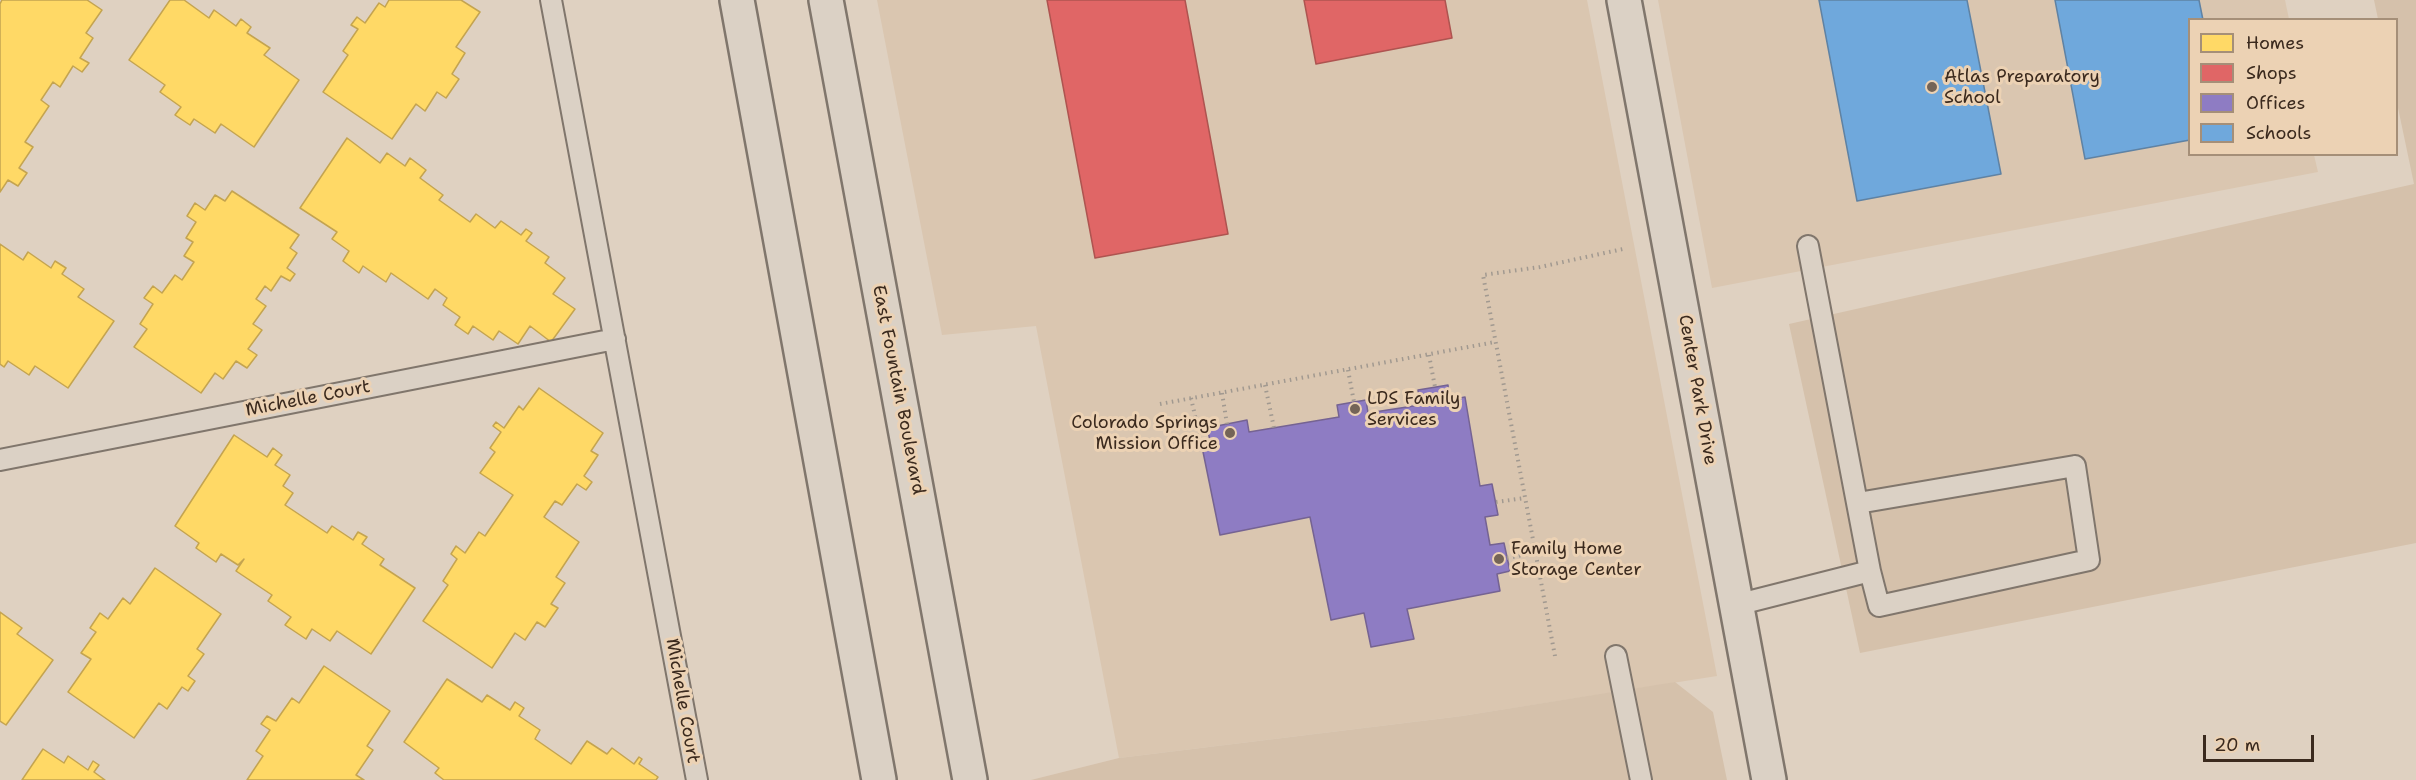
<!DOCTYPE html>
<html>
<head>
<meta charset="utf-8">
<style>
  body { margin:0 }
  #map { position:relative; width:2416px; height:780px; overflow:hidden; background:#dfd1c1; font-family:"Shantell Sans",sans-serif }
  canvas { display:block }
  .legend { position:absolute; left:2188px; top:18px; width:210px; height:138px; box-sizing:border-box; background:#ecd2b4; border:2px solid #a58f78; margin:0; padding:8px 10px; list-style:none; font-size:18px; color:#3b2a1e }
  .legend li { display:flex; align-items:center; gap:12px; height:30px }
  .legend b { width:30px; border:2px solid #a58f78 }
  .scale { position:absolute; left:2203px; top:735px; width:111px; height:27px; box-sizing:border-box; border:3px solid #3b2a1e; border-top:0; padding-left:8px; font-size:18px; line-height:21px; white-space:nowrap; color:#3b2a1e; -webkit-text-stroke:4px #ecd2b4; paint-order:stroke }
</style>
</head>
<body>
<div id="map">
<canvas width="2416" height="780"></canvas>
<ul class="legend">
<li><b style="height:16px;background:#ffd966"></b>Homes</li>
<li><b style="height:16px;background:#e06666"></b>Shops</li>
<li><b style="height:16px;background:#8e7cc3"></b>Offices</li>
<li><b style="height:16px;background:#6fa8dc"></b>Schools</li>
</ul>
<div class="scale">20 m</div>
</div>
<script>
const ctx = document.querySelector('canvas').getContext('2d');
ctx.lineJoin = 'round';
function fill(path, color) { ctx.fillStyle = color; ctx.fill(path, 'evenodd'); }
const toPath = rows => new Path2D(rows.map(r => 'M' + r).join(''));
function strokePath(path, color, width, dash) { ctx.strokeStyle = color; ctx.lineWidth = width; ctx.lineCap = dash ? 'butt' : 'round'; ctx.setLineDash(dash || []); ctx.stroke(path); }
function write(font, color, halo, rows, align = 'center') {
  ctx.font = font + ' "Shantell Sans",sans-serif'; ctx.lineWidth = 6; ctx.setLineDash([]); ctx.textBaseline = 'middle'; ctx.strokeStyle = halo; ctx.fillStyle = color; for (const [text, x, y, turn = 0] of rows) {
    ctx.save(); ctx.translate(x, y); ctx.rotate((+turn || 0) * Math.PI / 180); ctx.textAlign = isNaN(turn) ? turn : align; if (halo) ctx.strokeText(text, 0, 0); ctx.fillText(text, 0, 0); ctx.restore();
  }
}
const built = toPath([
  [877,0,1587,0,1717,676,1462,716,1119,758,1036,326,942,335],
  [1658,0,2285,0,2289,19,2190,20,2190,154,2314,155,2318,172,1712,288]
]);
const green = toPath([
  [2374,0,2416,0,2416,543,1860,653,1789,324,2414,184,2397,103,2396,20,2378,19],
  [1675,682,1713,712,1727,780,1031,780,1119,758,1462,716]
]);
const homes = toPath([
  [2,0,87,0,102,10,86,33,93,38,80,58,89,63,82,72,73,66,60,87,53,82,41,100,49,106,25,142,33,147,19,168,27,173,18,186,8,180,0,192,0,4,2,0],
  [170,0,184,0,209,18,214,10,236,26,241,19,251,27,247,33,270,48,264,55,299,80,254,147,221,124,215,133,194,119,190,125,175,115,181,107,160,92,165,85,129,60,170,0],
  [389,0,461,0,480,12,456,47,465,53,452,74,459,79,446,98,437,92,425,111,416,104,392,139,323,92,348,55,343,51,358,29,351,25,357,17,365,23,379,3,385,7,389,0],
  [347,138,380,163,387,153,405,166,410,158,426,170,420,178,443,195,439,200,470,222,476,214,495,228,501,221,521,235,526,229,532,233,526,241,549,257,545,263,565,278,553,294,575,309,551,342,530,326,518,344,499,331,493,340,473,326,468,334,455,325,460,317,443,305,447,298,435,289,428,299,391,273,386,282,363,266,359,273,343,261,349,251,332,239,337,232,300,208,347,138],
  [232,191,299,235,290,248,297,253,287,268,295,274,290,281,281,276,271,291,265,286,256,299,266,306,253,324,262,330,248,349,257,355,247,368,236,361,223,379,215,373,201,393,134,347,147,329,140,324,153,304,144,298,153,286,162,293,175,275,182,280,194,262,184,256,193,242,186,238,196,222,187,216,195,203,205,210,215,195,225,201,232,191],
  [0,244,23,260,28,252,51,268,55,261,66,268,62,274,84,289,78,297,114,321,68,388,35,366,29,375,8,361,4,367,0,364,0,244],
  [539,388,603,433,591,451,598,455,584,476,592,482,586,490,577,484,562,505,555,501,544,517,579,542,556,577,565,583,551,604,558,608,545,627,537,622,525,640,515,633,492,668,423,621,448,585,443,581,457,559,451,554,456,546,465,553,479,532,485,536,513,495,480,473,495,452,490,448,501,432,493,426,496,422,504,428,519,406,523,410,539,388],
  [234,435,267,457,273,448,282,455,275,465,290,475,283,486,293,493,285,505,327,533,332,526,353,540,358,532,367,537,362,544,384,559,380,565,415,588,371,654,337,631,330,641,312,629,306,639,285,625,291,617,268,601,272,595,236,571,244,559,238,565,221,554,216,562,196,548,199,543,175,526,234,435],
  [155,568,221,614,197,649,204,654,188,676,195,681,188,691,182,687,167,709,159,703,134,738,68,692,91,659,81,653,96,632,90,628,100,613,108,619,123,598,130,604,155,568],
  [0,612,22,628,17,634,53,660,6,725,0,721,0,612],
  [324,666,390,711,367,746,373,750,356,775,364,780,247,780,263,756,256,751,270,730,261,724,267,716,276,721,292,698,299,703,324,666],
  [447,679,482,702,487,695,510,710,515,702,524,708,519,716,540,730,535,739,571,764,587,741,607,754,612,748,634,764,639,757,642,759,639,764,658,777,656,780,444,780,435,773,439,768,404,742,447,679],
  [43,749,64,763,68,756,88,770,93,761,99,765,94,772,105,780,22,780,43,749]
]);
const shops = toPath([
  [1047,0,1185,0,1228,234,1095,258,1047,0],
  [1304,0,1445,0,1452,38,1316,64,1304,0]
]);
const offices = toPath([
  [1448,385,1449,400,1465,397,1480,486,1492,484,1498,515,1485,517,1490,545,1504,543,1510,571,1497,574,1500,591,1407,609,1414,639,1371,647,1364,613,1331,620,1310,517,1220,535,1201,442,1210,440,1207,428,1247,420,1249,432,1339,417,1337,405,1354,402,1366,400,1368,413,1420,405,1418,390,1448,385]
]);
const schools = toPath([
  [1819,0,1967,0,2001,174,1857,201,1819,0],
  [2055,0,2199,0,2203,20,2190,20,2190,140,2085,159,2055,0]
]);
const path = toPath([
  [1429,355,1435,387],
  [1348,370,1354,402],
  [1265,385,1274,428],
  [1222,393,1227,424],
  [1191,398,1201,442],
  [1160,404,1495,342],
  [1496,502,1525,498],
  [1507,558,1535,553],
  [1555,656,1483,275,1540,267,1623,249]
]);
const lane = toPath([
  [551,0,697,780],
  [1808,246,1870,571],
  [0,460,615,339],
  [1736,605,1870,571,1879,606,2089,560,2075,466,1858,503],
  [1616,656,1641,780]
]);
const street = toPath([
  [1624,0,1769,780]
]);
const highway = toPath([
  [737,0,879,780],
  [826,0,970,780]
]);
const markers = [
  [1932,87,6,"#746457"],
  [1355,409,6,"#746457"],
  [1230,433,6,"#746457"],
  [1499,559,6,"#746457"]
];
const poiNames = [
  ["Atlas Preparatory",1944,77],
  ["School",1944,98],
  ["LDS Family",1367,399],
  ["Services",1367,420],
  ["Colorado Springs",1218,423,"right"],
  ["Mission Office",1218,444,"right"],
  ["Family Home",1511,549],
  ["Storage Center",1511,570]
];
const streetNames = [
  ["East Fountain Boulevard",898,390,79],
  ["Center Park Drive",1697,390,80],
  ["Michelle Court",308,399,-11],
  ["Michelle Court",682,701,80]
];
fill(built, '#dac6b0');
fill(green, '#d5c1ab');
fill(homes, '#ffd966');
strokePath(homes, '#c4a450', 1.5);
fill(shops, '#e06666');
strokePath(shops, '#ae5450', 1.5);
fill(offices, '#8e7cc3');
strokePath(offices, '#756392', 1.5);
fill(schools, '#6fa8dc');
strokePath(schools, '#5f82a3', 1.5);
strokePath(lane, '#80766c', 24);
strokePath(street, '#80766c', 38);
strokePath(highway, '#80766c', 38);
strokePath(path, '#a19990', 4, [1.5, 4.5]);
strokePath(lane, '#dbd1c5', 20);
strokePath(street, '#dbd1c5', 33);
strokePath(highway, '#dbd1c5', 33);
for (const [x, y, r, color] of markers) { const dot = new Path2D(); dot.arc(x, y, r, 0, 2 * Math.PI); ctx.fillStyle = color; ctx.fill(dot); strokePath(dot, '#ecd2b4', 2); }
write('18px', '#3b2a1e', '#ecd2b4', poiNames, 'left');
write('18px', '#3b2a1e', '#ecd2b4', streetNames);
</script>
</body>
</html>
